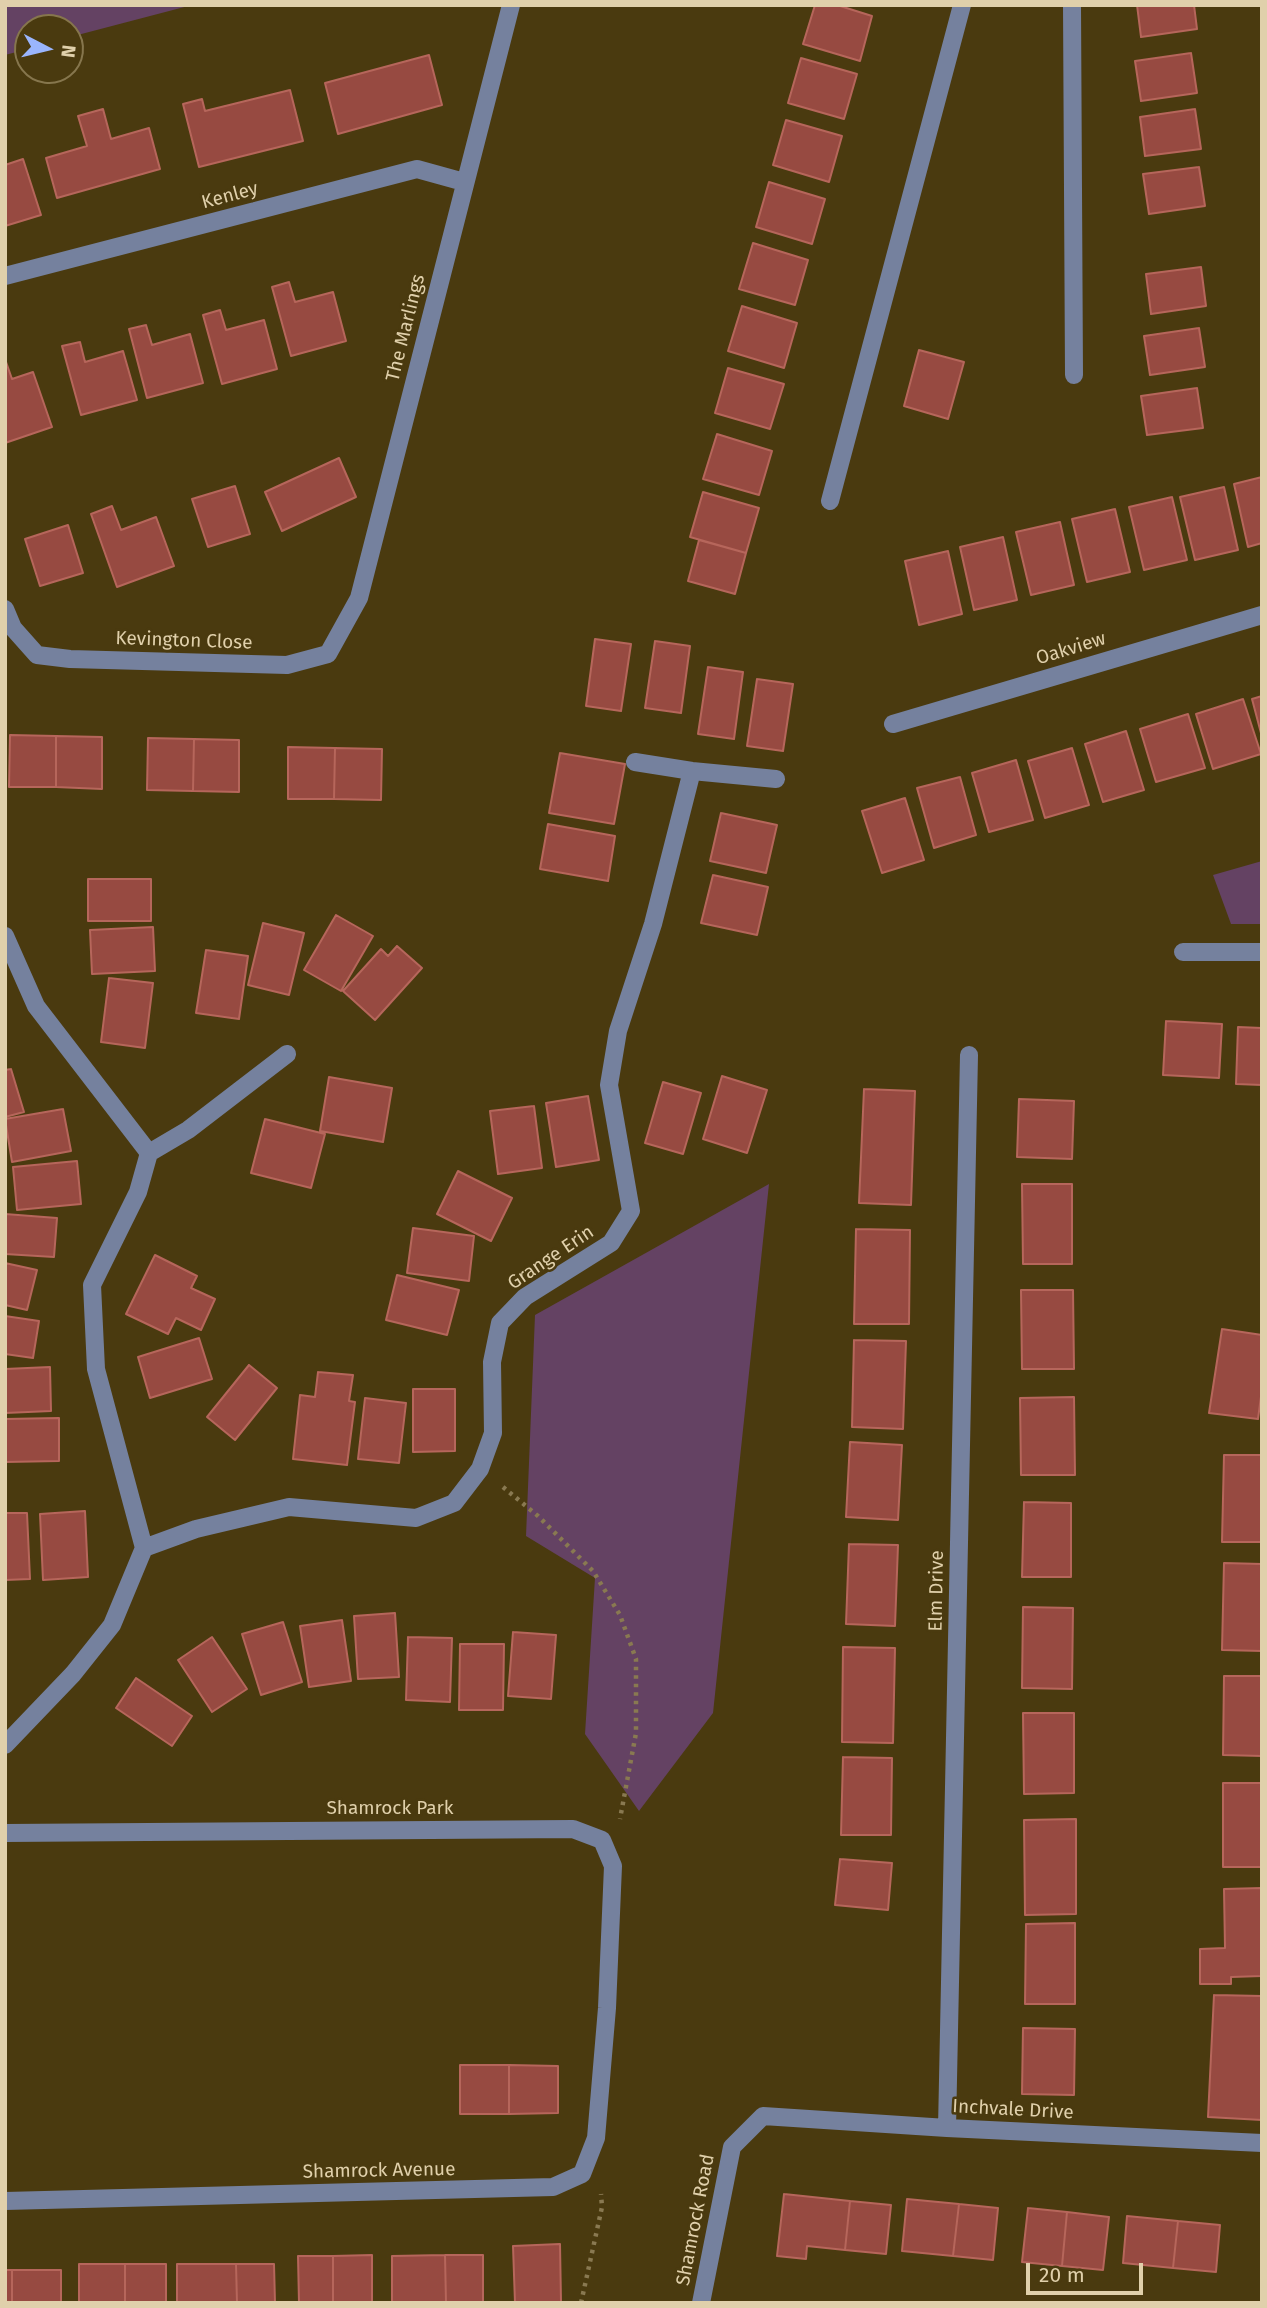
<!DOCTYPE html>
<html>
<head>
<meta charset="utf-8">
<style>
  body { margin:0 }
  #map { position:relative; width:1267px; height:2308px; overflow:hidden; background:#4a3a0f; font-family:"Fira Sans",sans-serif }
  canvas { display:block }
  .frame { position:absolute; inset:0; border:7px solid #e0d0ab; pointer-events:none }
  .north { position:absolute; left:14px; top:14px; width:70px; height:70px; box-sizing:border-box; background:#4a3a0f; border:2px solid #86764d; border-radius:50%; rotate:97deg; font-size:19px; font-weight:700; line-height:28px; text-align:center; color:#e0d0ab }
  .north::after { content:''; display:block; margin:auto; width:24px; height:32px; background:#9ab5fd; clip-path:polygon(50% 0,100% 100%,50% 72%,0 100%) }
  .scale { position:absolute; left:1026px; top:2263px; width:117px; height:32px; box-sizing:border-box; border:4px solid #e0d0ab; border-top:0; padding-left:9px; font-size:21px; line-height:24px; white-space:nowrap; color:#e0d0ab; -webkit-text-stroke:5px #4a3a0f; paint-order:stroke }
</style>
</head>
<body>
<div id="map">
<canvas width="1267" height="2308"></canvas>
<div class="frame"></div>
<div class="north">N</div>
<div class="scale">20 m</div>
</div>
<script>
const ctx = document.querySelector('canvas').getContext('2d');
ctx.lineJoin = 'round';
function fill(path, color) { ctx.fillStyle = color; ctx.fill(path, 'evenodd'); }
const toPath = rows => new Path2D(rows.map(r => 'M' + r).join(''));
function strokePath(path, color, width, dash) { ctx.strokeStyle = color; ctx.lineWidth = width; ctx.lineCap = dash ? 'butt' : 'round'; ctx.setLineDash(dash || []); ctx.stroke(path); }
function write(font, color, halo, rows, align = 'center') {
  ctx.font = font + ' "Fira Sans",sans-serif'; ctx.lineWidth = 5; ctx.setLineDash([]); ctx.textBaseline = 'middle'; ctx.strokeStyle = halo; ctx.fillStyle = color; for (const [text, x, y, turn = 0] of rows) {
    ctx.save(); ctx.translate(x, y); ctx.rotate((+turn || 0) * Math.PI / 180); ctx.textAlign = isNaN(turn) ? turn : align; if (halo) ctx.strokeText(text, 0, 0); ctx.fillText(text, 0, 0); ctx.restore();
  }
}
const green = toPath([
  [5,5,192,5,70,37,70,28,28,28,28,49,5,55],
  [1262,861,1262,924,1231,924,1213,875],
  [769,1184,713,1713,639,1811,585,1734,595,1578,526,1536,535,1315]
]);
const building = toPath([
  [815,5,837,5,872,16,860,61,803,44,815,5],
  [1137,5,1194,5,1197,29,1141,37,1137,5],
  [1191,53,1197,93,1141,101,1135,61,1191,53],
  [429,55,442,105,338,134,325,83,429,55],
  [801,58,857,74,844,119,788,103,801,58],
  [290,90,303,141,199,167,183,104,202,99,205,111,290,90],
  [103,109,111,139,149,128,160,169,57,198,46,158,87,146,78,116,103,109],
  [1195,109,1201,149,1145,156,1140,117,1195,109],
  [786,120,842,136,829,182,773,165,786,120],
  [23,159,41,215,5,226,5,165,23,159],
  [1199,167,1205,206,1149,214,1143,174,1199,167],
  [769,182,825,199,812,244,756,227,769,182],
  [753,243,808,260,795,305,739,289,753,243],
  [1201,267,1206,306,1151,314,1146,274,1201,267],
  [289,282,295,302,333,292,346,341,291,356,272,287,289,282],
  [742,306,797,323,784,368,728,351,742,306],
  [220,310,226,330,264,320,277,369,222,384,203,315,220,310],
  [146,325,152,345,190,334,203,383,147,398,129,329,146,325],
  [1199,328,1205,367,1150,375,1144,336,1199,328],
  [80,342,85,362,123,351,137,400,81,415,62,346,80,342],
  [919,350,964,362,948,419,904,406,919,350],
  [5,359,12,379,33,372,52,427,5,443,5,359],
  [728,368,784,384,770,429,715,413,728,368],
  [1197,388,1203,428,1147,435,1141,396,1197,388],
  [717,434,772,451,759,495,703,479,717,434],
  [339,458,356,497,282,531,265,492,339,458],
  [1262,477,1262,543,1248,547,1234,484,1262,477],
  [235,486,250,534,208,547,192,499,235,486],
  [1224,487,1238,550,1195,560,1180,497,1224,487],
  [703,492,759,508,746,553,690,537,703,492],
  [1172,497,1187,560,1144,570,1129,507,1172,497],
  [112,506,121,530,156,517,174,566,117,587,91,514,112,506],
  [1115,509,1130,572,1087,582,1072,519,1115,509],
  [1060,522,1074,585,1031,595,1016,532,1060,522],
  [68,525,83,573,40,586,25,539,68,525],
  [1003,537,1017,600,974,610,960,547,1003,537],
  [699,540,746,553,735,594,688,581,699,540],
  [948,551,962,614,919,625,905,561,948,551],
  [595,639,631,644,621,711,586,706,595,639],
  [655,641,690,646,681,713,645,708,655,641],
  [708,667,743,672,734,739,698,734,708,667],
  [757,679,793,684,783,751,747,746,757,679],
  [1262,696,1262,737,1252,699,1262,696],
  [1243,699,1261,754,1213,769,1196,714,1243,699],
  [1188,714,1205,768,1156,782,1140,729,1188,714],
  [1126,731,1144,790,1103,802,1085,744,1126,731],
  [10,735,56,736,56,787,9,787,10,735],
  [56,736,102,737,102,789,56,787,56,736],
  [148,738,194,739,193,791,147,790,148,738],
  [194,739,239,740,239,792,193,791,194,739],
  [288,747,335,748,334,799,288,799,288,747],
  [335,748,382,749,381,800,334,799,335,748],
  [1072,748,1089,805,1045,818,1028,761,1072,748],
  [560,753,625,764,614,824,549,813,560,753],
  [1016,760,1033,820,989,832,972,773,1016,760],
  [960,777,976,835,934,848,917,788,960,777],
  [905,798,924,860,882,873,862,811,905,798],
  [721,813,777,825,766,873,710,861,721,813],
  [548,824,615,836,608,881,540,869,548,824],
  [713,875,768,887,757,935,701,923,713,875],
  [88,879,151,879,151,921,88,921,88,879],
  [336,915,373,936,341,991,304,970,336,915],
  [263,923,304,933,289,995,248,985,263,923],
  [153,927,155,971,92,974,90,930,153,927],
  [397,946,422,968,375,1020,343,991,381,949,388,956,397,946],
  [206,950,248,956,239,1019,196,1013,206,950],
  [109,978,153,983,145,1048,101,1042,109,978],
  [1166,1021,1222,1024,1219,1078,1163,1075,1166,1021],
  [1238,1027,1262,1028,1262,1085,1236,1084,1238,1027],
  [11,1069,24,1112,5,1117,5,1070,11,1069],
  [722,1076,767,1090,747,1153,703,1139,722,1076],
  [329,1077,392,1088,383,1142,320,1131,329,1077],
  [663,1082,701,1093,683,1154,645,1143,663,1082],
  [864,1089,915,1091,911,1205,859,1203,864,1089],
  [588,1096,599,1160,556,1167,546,1103,588,1096],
  [1019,1099,1074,1101,1072,1159,1017,1157,1019,1099],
  [534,1106,542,1168,498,1174,490,1111,534,1106],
  [63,1109,71,1151,12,1162,5,1119,63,1109],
  [265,1119,325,1134,311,1188,251,1173,265,1119],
  [77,1161,81,1204,17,1210,13,1167,77,1161],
  [458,1171,512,1198,491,1241,437,1214,458,1171],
  [1022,1184,1072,1184,1072,1264,1023,1264,1022,1184],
  [5,1214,57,1218,54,1257,5,1254,5,1214],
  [413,1228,474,1236,469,1281,407,1273,413,1228],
  [856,1229,910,1230,909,1324,854,1324,856,1229],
  [155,1255,197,1276,191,1288,215,1299,201,1330,176,1318,168,1334,126,1314,155,1255],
  [5,1263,37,1270,27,1310,5,1305,5,1263],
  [397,1275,459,1290,447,1335,386,1320,397,1275],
  [1021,1290,1073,1290,1074,1369,1022,1369,1021,1290],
  [5,1316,39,1321,33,1358,5,1354,5,1316],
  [1222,1329,1262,1335,1262,1389,1258,1419,1209,1413,1222,1329],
  [199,1338,212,1379,150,1398,138,1357,199,1338],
  [854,1340,906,1341,903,1429,852,1427,854,1340],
  [249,1365,277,1388,235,1440,207,1417,249,1365],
  [50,1367,51,1411,5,1413,5,1369,50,1367],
  [318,1372,353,1375,349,1401,355,1402,347,1465,293,1459,300,1395,315,1397,318,1372],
  [413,1389,455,1389,455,1451,413,1452,413,1389],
  [1074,1397,1075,1475,1021,1475,1020,1398,1074,1397],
  [365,1398,406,1403,399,1463,358,1459,365,1398],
  [59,1418,59,1461,5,1462,5,1419,59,1418],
  [850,1442,902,1445,898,1520,846,1517,850,1442],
  [1224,1455,1262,1455,1262,1542,1222,1542,1224,1455],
  [1024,1502,1071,1503,1071,1577,1022,1577,1024,1502],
  [85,1511,88,1577,43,1580,40,1514,85,1511],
  [5,1513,27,1513,30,1579,5,1580,5,1513],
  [849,1544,898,1545,895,1626,846,1624,849,1544],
  [1224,1563,1262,1564,1262,1651,1222,1650,1224,1563],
  [1023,1607,1073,1608,1072,1689,1022,1688,1023,1607],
  [395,1613,399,1677,358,1679,354,1616,395,1613],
  [342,1620,351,1681,309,1687,300,1626,342,1620],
  [283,1622,302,1682,261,1695,242,1634,283,1622],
  [513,1632,556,1635,551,1699,508,1696,513,1632],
  [212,1637,247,1689,212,1712,178,1660,212,1637],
  [408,1637,452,1638,450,1702,406,1700,408,1637],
  [460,1644,504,1644,503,1710,459,1710,460,1644],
  [843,1647,895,1648,893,1743,842,1742,843,1647],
  [1224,1676,1262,1676,1262,1756,1223,1755,1224,1676],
  [136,1678,192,1716,172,1746,116,1708,136,1678],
  [1023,1713,1074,1713,1074,1793,1024,1794,1023,1713],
  [843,1757,892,1758,891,1835,841,1835,843,1757],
  [1223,1783,1262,1783,1262,1867,1223,1867,1223,1783],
  [1076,1819,1076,1914,1025,1915,1024,1820,1076,1819],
  [840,1859,892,1863,888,1910,835,1905,840,1859],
  [1262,1888,1262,1976,1231,1977,1231,1984,1200,1984,1200,1949,1225,1948,1224,1889,1262,1888],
  [1075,1923,1075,2004,1025,2004,1026,1924,1075,1923],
  [1214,1995,1262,1996,1262,2120,1208,2117,1214,1995],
  [1023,2028,1075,2029,1074,2095,1022,2094,1023,2028],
  [460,2065,509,2065,509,2114,460,2114,460,2065],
  [509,2065,558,2066,558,2113,509,2114,509,2065],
  [784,2194,850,2201,845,2250,807,2246,806,2259,777,2256,784,2194],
  [907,2199,959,2204,953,2256,902,2251,907,2199],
  [850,2201,891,2205,886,2254,845,2250,850,2201],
  [959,2204,998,2208,993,2260,953,2256,959,2204],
  [1028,2208,1067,2212,1062,2266,1022,2262,1028,2208],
  [1067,2212,1109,2217,1103,2270,1062,2266,1067,2212],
  [1127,2216,1178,2221,1173,2268,1123,2263,1127,2216],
  [1178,2221,1220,2225,1216,2272,1173,2268,1178,2221],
  [560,2244,561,2302,515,2303,513,2246,560,2244],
  [372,2255,372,2303,333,2303,333,2256,372,2255],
  [445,2255,483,2255,483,2303,446,2303,445,2255],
  [445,2255,446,2303,392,2303,392,2256,445,2255],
  [298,2256,333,2256,333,2303,299,2303,298,2256],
  [79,2264,125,2264,125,2303,79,2303,79,2264],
  [125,2264,166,2264,166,2303,125,2303,125,2264],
  [177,2264,236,2264,237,2303,177,2303,177,2264],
  [236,2264,274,2264,275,2303,237,2303,236,2264],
  [5,2270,12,2270,12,2303,5,2303,5,2270],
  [12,2270,61,2270,61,2303,12,2303,12,2270]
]);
const path = toPath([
  [503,1487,538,1516,593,1571,620,1615,636,1659,636,1733,620,1819],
  [581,2303,602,2207,601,2194]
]);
const minor = toPath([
  [1072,5,1074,375],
  [5,276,417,169,464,182],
  [830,501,962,5],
  [5,609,13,628,37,655,70,659,287,665,328,654,359,598,511,5],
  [893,724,1262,615],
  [635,762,692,771,776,779],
  [5,936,36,1006,149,1153,138,1192,92,1285,96,1369,144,1548,112,1625,73,1674,5,1745],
  [1183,952,1262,952],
  [149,1153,188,1130,287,1054],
  [144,1548,196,1529,289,1507,416,1518,454,1503,480,1469,493,1433,492,1362,500,1323,525,1297,611,1243,631,1211,609,1085,618,1031,653,924,692,771],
  [5,1833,573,1829,602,1840,613,1866,607,2008,596,2138,582,2174,553,2187,5,2201],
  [947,2128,969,1055],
  [701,2303,732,2147,763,2116,947,2128,1262,2143]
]);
const streetNames = [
  ["Kenley",230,196,-15],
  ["The Marlings",406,328,-76],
  ["Kevington Close",184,641,2],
  ["Oakview",1071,649,-17],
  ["Grange Erin",551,1258,-34],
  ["Elm Drive",937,1591,-89],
  ["Shamrock Park",390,1809],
  ["Inchvale Drive",1013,2110,3],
  ["Shamrock Avenue",379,2171,-1],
  ["Shamrock Road",696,2220,-79]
];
fill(green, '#644263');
fill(building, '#974a41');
strokePath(building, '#b6665b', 2);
strokePath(path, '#897951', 4.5, [3.5, 5]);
strokePath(minor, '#75819e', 18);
write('19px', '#e0d0ab', '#4a3a0f', streetNames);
</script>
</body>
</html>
